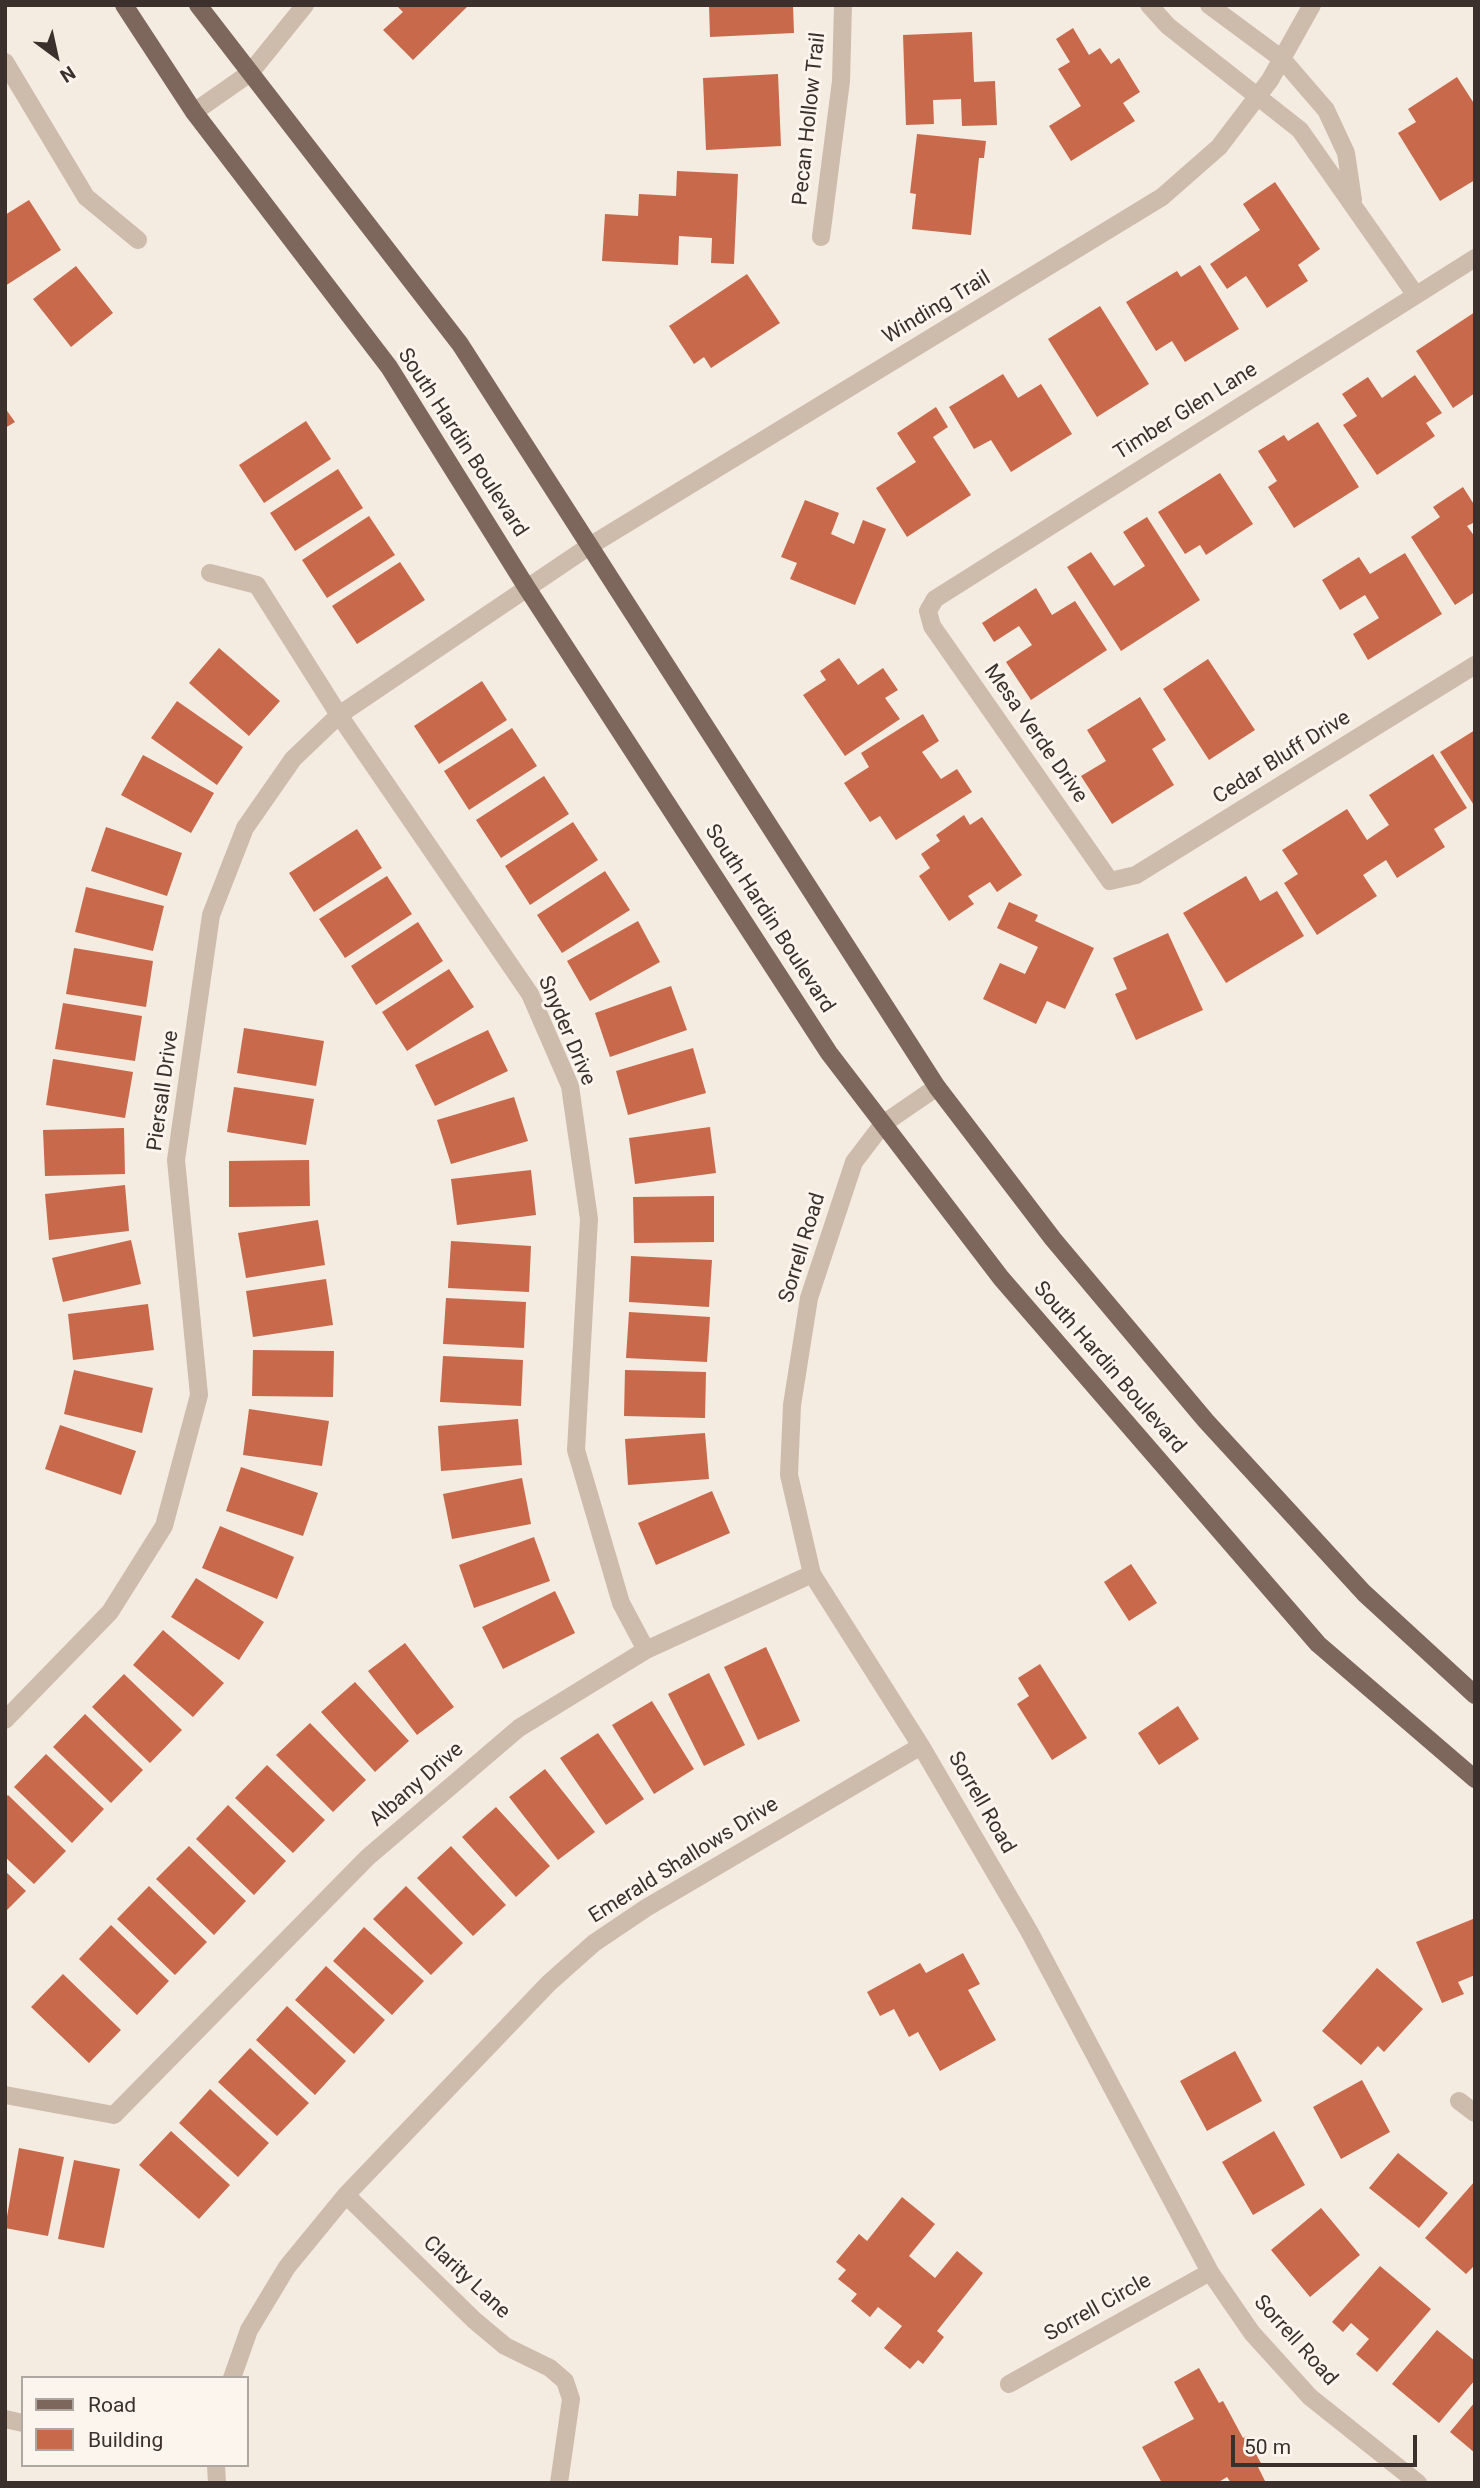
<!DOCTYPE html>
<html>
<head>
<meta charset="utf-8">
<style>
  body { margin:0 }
  #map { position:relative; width:1480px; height:2488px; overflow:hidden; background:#f4ebe1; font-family:Roboto,sans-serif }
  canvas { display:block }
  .frame { position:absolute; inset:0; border:7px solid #3b302b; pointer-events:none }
  .legend { position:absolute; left:21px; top:2376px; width:228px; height:91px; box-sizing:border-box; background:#fbf5ee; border:2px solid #aea6a0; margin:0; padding:9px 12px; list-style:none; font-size:21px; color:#3b302b }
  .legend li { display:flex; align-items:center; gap:14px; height:35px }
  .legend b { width:35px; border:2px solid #aea6a0 }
  .north { position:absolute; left:21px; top:21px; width:70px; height:70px; -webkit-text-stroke:5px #fbf5ee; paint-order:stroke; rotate:147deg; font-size:19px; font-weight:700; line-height:28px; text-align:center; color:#3b302b }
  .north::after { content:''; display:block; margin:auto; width:24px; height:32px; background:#3b302b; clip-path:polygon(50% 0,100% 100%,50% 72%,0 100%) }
  .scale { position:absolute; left:1231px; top:2435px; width:186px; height:32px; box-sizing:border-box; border:4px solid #3b302b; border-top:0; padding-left:9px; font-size:21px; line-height:24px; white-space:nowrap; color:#3b302b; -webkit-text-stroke:5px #fbf5ee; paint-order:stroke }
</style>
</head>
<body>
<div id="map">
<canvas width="1480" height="2488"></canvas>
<div class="frame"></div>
<ul class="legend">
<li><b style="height:9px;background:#7d675c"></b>Road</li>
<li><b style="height:19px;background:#c8694b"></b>Building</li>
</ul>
<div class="north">N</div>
<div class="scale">50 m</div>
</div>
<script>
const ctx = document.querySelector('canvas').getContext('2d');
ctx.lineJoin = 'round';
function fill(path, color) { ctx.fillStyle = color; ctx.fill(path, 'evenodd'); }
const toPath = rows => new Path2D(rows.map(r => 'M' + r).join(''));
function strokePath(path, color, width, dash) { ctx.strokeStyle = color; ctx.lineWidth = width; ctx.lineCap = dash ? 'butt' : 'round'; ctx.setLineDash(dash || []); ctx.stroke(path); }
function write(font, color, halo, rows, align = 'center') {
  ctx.font = font + ' Roboto,sans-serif'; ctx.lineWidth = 6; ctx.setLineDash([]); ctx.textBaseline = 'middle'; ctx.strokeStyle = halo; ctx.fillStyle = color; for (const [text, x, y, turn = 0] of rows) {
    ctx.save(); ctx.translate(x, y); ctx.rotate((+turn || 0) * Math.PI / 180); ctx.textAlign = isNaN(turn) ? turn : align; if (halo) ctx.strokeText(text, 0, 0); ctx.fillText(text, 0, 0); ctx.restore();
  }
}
const building = toPath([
  [396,5,469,5,413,60,383,30,403,12],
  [709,5,793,5,794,33,710,37],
  [1073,28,1089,55,1100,48,1111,64,1119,58,1140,92,1123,103,1135,121,1071,161,1049,126,1081,106,1058,69,1070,62,1056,39],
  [972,32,974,82,995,81,997,125,962,126,961,99,933,100,934,124,906,125,903,35],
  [778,74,781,146,706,150,703,78],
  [1457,77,1475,105,1475,180,1440,201,1398,133,1416,122,1408,109],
  [917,134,986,141,984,158,979,158,971,235,912,229,916,194,910,193],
  [677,171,738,174,734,264,711,263,712,238,679,236,678,265,602,261,605,214,638,216,639,194,676,196],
  [1275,182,1320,249,1298,265,1308,281,1267,308,1246,276,1227,289,1210,264,1260,230,1243,204],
  [29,200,61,250,5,286,5,215],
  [1200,265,1239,329,1185,362,1172,341,1156,351,1126,302,1177,271,1181,277],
  [76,266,113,313,71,347,33,299],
  [747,274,780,323,711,368,704,357,694,364,669,326],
  [1100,306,1149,384,1097,417,1048,339],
  [1475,312,1475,393,1453,408,1416,351],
  [1003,374,1018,398,1041,384,1072,434,1011,472,991,440,974,449,949,407],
  [1415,375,1442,413,1426,423,1435,436,1377,475,1343,425,1357,416,1342,394,1368,377,1382,398],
  [936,407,948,427,933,437,971,495,907,537,876,488,916,462,897,433],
  [5,408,15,422,5,428],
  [306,421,331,459,264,503,239,465],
  [1318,422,1359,487,1294,528,1268,487,1277,481,1258,451,1284,435,1288,441],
  [338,469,363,508,295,551,270,513],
  [1220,473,1253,524,1206,555,1200,545,1185,554,1158,512],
  [1463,487,1475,506,1475,522,1467,526,1475,537,1475,592,1455,605,1411,537,1440,517,1433,507],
  [805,500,839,513,831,534,854,544,863,520,886,529,855,605,790,579,797,563,781,557],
  [369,516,395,555,327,598,302,560],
  [1147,517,1200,600,1121,651,1067,567,1091,552,1114,586,1145,566,1123,532],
  [1405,553,1442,614,1368,660,1353,634,1379,618,1365,595,1340,610,1322,580,1359,557,1370,574],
  [400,562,425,600,357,644,332,606],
  [1036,588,1052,615,1075,601,1107,650,1031,700,1006,662,1032,645,1019,626,994,642,982,623],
  [219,648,280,701,249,736,189,683],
  [839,658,858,685,883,668,898,690,885,698,900,719,845,756,803,695,826,680,820,671],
  [1208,659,1255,730,1209,760,1163,689],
  [482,681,507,720,439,764,414,726],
  [1140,697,1166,740,1152,749,1174,785,1112,824,1081,776,1106,761,1087,730],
  [177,701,243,747,217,785,151,738],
  [923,714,939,741,922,752,941,779,957,769,972,792,896,840,880,816,870,822,844,783,869,767,861,753],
  [512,728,537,766,469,810,444,771],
  [1475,730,1475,807,1440,752],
  [1433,754,1467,808,1434,829,1445,847,1397,878,1386,860,1363,875,1377,896,1317,935,1284,883,1298,874,1282,850,1347,809,1367,840,1389,825,1369,795],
  [143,755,214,793,191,833,121,795],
  [544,776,569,814,501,858,476,820],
  [964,815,970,825,982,817,1022,875,997,892,990,882,968,896,974,904,949,921,919,876,930,868,921,854,940,841,936,835],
  [573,822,598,860,530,905,505,866],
  [106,827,182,853,167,896,91,871],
  [357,829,382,868,314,912,289,873],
  [605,871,630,910,562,953,537,915],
  [387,876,412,914,345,958,319,919],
  [1246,876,1260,901,1277,891,1304,936,1226,983,1183,913],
  [86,887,164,906,153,951,75,932],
  [1009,902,1038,915,1035,921,1094,948,1065,1009,1047,1001,1036,1024,983,999,1000,963,1025,974,1038,947,997,928],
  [638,921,660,962,590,1001,567,961],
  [418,922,443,961,376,1005,351,966],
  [1168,933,1203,1010,1136,1040,1115,994,1127,989,1113,958],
  [74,948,153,961,146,1007,66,994],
  [449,969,474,1007,407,1051,382,1012],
  [671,986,687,1030,610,1057,595,1013],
  [63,1003,142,1016,135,1061,55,1049],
  [244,1028,324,1041,316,1086,237,1073],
  [488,1030,508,1071,435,1106,415,1065],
  [693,1048,706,1093,628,1115,616,1071],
  [53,1059,133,1072,125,1118,46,1105],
  [234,1087,314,1099,306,1145,227,1132],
  [514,1097,528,1141,451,1164,437,1120],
  [710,1127,716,1173,635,1184,629,1138],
  [124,1128,125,1174,45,1176,43,1130],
  [309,1160,310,1206,229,1207,229,1161],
  [531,1170,536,1215,457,1225,451,1179],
  [125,1185,129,1231,49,1240,45,1194],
  [714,1196,714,1242,634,1243,633,1197],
  [318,1220,325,1265,246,1278,238,1233],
  [131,1240,141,1284,63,1302,52,1258],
  [451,1241,531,1246,529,1292,448,1288],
  [631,1256,712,1260,709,1307,629,1302],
  [326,1279,333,1325,253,1337,246,1291],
  [446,1298,526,1302,524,1348,443,1344],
  [148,1304,154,1350,73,1360,68,1314],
  [629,1312,710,1317,707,1362,626,1358],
  [253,1350,334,1351,333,1397,252,1396],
  [443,1356,523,1360,521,1406,440,1402],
  [74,1370,153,1388,142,1433,64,1414],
  [625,1370,706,1372,705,1418,624,1416],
  [249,1409,329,1421,322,1466,243,1455],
  [518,1419,522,1465,441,1471,438,1426],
  [60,1425,136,1451,121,1495,45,1469],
  [705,1433,709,1479,628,1485,625,1439],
  [241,1467,318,1493,303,1536,226,1511],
  [522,1478,531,1524,452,1539,443,1494],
  [712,1491,730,1533,656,1565,638,1523],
  [220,1526,294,1557,277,1599,202,1568],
  [534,1537,550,1581,474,1608,459,1565],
  [1131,1564,1157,1603,1129,1621,1104,1582],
  [196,1578,264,1622,239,1660,171,1617],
  [555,1591,575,1633,503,1669,482,1627],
  [163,1630,224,1683,193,1717,133,1665],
  [405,1643,454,1707,417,1735,368,1671],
  [766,1647,800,1721,758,1740,724,1667],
  [1040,1664,1087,1738,1052,1760,1017,1704,1029,1696,1018,1678],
  [709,1673,745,1745,704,1766,668,1694],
  [124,1674,182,1730,150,1763,92,1707],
  [355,1682,409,1741,375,1772,321,1712],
  [652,1701,694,1769,654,1794,612,1725],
  [1178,1706,1199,1739,1159,1765,1138,1733],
  [85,1714,143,1770,111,1803,53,1747],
  [310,1723,366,1780,333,1812,276,1755],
  [598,1733,644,1799,606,1825,560,1758],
  [46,1754,104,1809,72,1843,14,1787],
  [267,1765,325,1820,293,1853,235,1798],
  [545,1769,595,1832,558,1860,509,1797],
  [8,1795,66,1851,34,1884,5,1857,5,1798],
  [228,1805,286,1861,254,1895,196,1839],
  [496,1807,550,1866,516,1897,462,1837],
  [189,1846,246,1901,214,1935,156,1879],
  [451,1846,506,1905,473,1936,417,1878],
  [5,1871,26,1891,5,1912],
  [149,1886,207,1942,175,1975,117,1919],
  [406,1886,463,1943,431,1975,373,1919],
  [1473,1919,1475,1975,1458,1982,1464,1994,1442,2003,1416,1942],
  [111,1925,169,1981,137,2015,79,1959],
  [364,1927,424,1981,392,2015,333,1961],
  [963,1953,980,1984,968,1990,996,2040,940,2071,918,2032,909,2037,894,2009,880,2016,867,1992,920,1963,926,1973],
  [326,1966,385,2020,354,2054,295,2000],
  [1377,1968,1423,2009,1384,2052,1378,2046,1361,2065,1322,2031],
  [63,1974,121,2030,89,2063,31,2007],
  [287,2006,346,2061,315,2095,256,2040],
  [250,2048,309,2103,277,2136,218,2082],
  [1235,2051,1262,2101,1207,2131,1180,2081],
  [1362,2080,1390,2132,1341,2159,1313,2107],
  [210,2089,269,2143,238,2177,179,2123],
  [171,2131,230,2185,199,2219,139,2165],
  [1274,2131,1305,2185,1253,2215,1222,2162],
  [19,2148,64,2157,48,2236,5,2228],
  [1398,2153,1448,2193,1419,2228,1369,2188],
  [74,2160,120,2169,104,2248,58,2239],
  [1475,2181,1475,2265,1466,2274,1425,2238],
  [902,2197,935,2224,909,2256,935,2278,957,2251,983,2273,937,2331,944,2337,923,2364,918,2360,910,2369,884,2348,902,2326,878,2307,870,2317,851,2301,857,2294,838,2279,846,2270,836,2262,859,2234,867,2241],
  [1321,2208,1360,2255,1310,2297,1271,2250],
  [1380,2266,1431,2309,1377,2372,1356,2354,1369,2339,1351,2323,1343,2332,1332,2322],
  [1437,2330,1475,2361,1475,2380,1439,2423,1392,2384],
  [1199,2368,1219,2403,1223,2401,1243,2438,1246,2436,1262,2465,1258,2467,1266,2483,1231,2483,1227,2477,1217,2483,1162,2483,1142,2447,1194,2419,1174,2382],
  [1475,2402,1475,2453,1450,2432]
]);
const minor = toPath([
  [1149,5,1168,26,1300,130,1415,294],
  [1209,5,1282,59,1326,110,1346,153,1353,200],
  [5,62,86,197,138,240],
  [194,112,250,73,305,5],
  [821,237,841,81,843,5],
  [1475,258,935,599,928,611,932,626,1110,881,1136,875,1475,665],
  [210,573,257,585,339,715,530,994,570,1086,589,1219,576,1450,621,1603,646,1650],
  [937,1087,883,1124,854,1162,809,1298,792,1405,789,1475,812,1574,921,1746,1029,1931,1210,2272,1252,2333,1310,2397,1418,2483],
  [5,1720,110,1612,164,1526,199,1395,176,1160,211,915,245,828,293,759,339,715,588,547,1162,197,1219,147,1270,80,1312,5],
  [5,2095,114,2115,368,1857,519,1728,646,1650,812,1574],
  [1459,2101,1475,2113],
  [346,2195,474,2320,505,2346,550,2368,565,2381,571,2399,559,2483],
  [232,2378,249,2330,287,2267,346,2195,549,1983,594,1943,646,1908,921,1746],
  [1009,2384,1210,2272],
  [5,2419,23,2423],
  [216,2465,217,2483]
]);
const major = toPath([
  [124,5,194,112,389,367,527,588,829,1053,1001,1278,1318,1644,1475,1779],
  [198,5,460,344,937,1087,1053,1239,1206,1421,1364,1593,1475,1695]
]);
const streetNames = [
  ["Pecan Hollow Trail",810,119,-84],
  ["Winding Trail",937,308,-31],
  ["Timber Glen Lane",1186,412,-32],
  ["South Hardin Boulevard",462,443,57],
  ["Mesa Verde Drive",1035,734,55],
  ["Cedar Bluff Drive",1282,758,-32],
  ["South Hardin Boulevard",769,919,57],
  ["Snyder Drive",566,1031,67],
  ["Piersall Drive",164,1091,-82],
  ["Sorrell Road",803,1248,-73],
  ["South Hardin Boulevard",1109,1368,49],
  ["Albany Drive",417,1785,-41],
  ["Sorrell Road",981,1803,60],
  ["Emerald Shallows Drive",684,1861,-32],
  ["Clarity Lane",466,2278,43],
  ["Sorrell Circle",1098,2308,-29],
  ["Sorrell Road",1295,2341,48]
];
fill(building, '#c8694b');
strokePath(minor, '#cdbbac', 18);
strokePath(major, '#7d675c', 18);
write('21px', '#3b302b', '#fbf5ee', streetNames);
</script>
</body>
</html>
